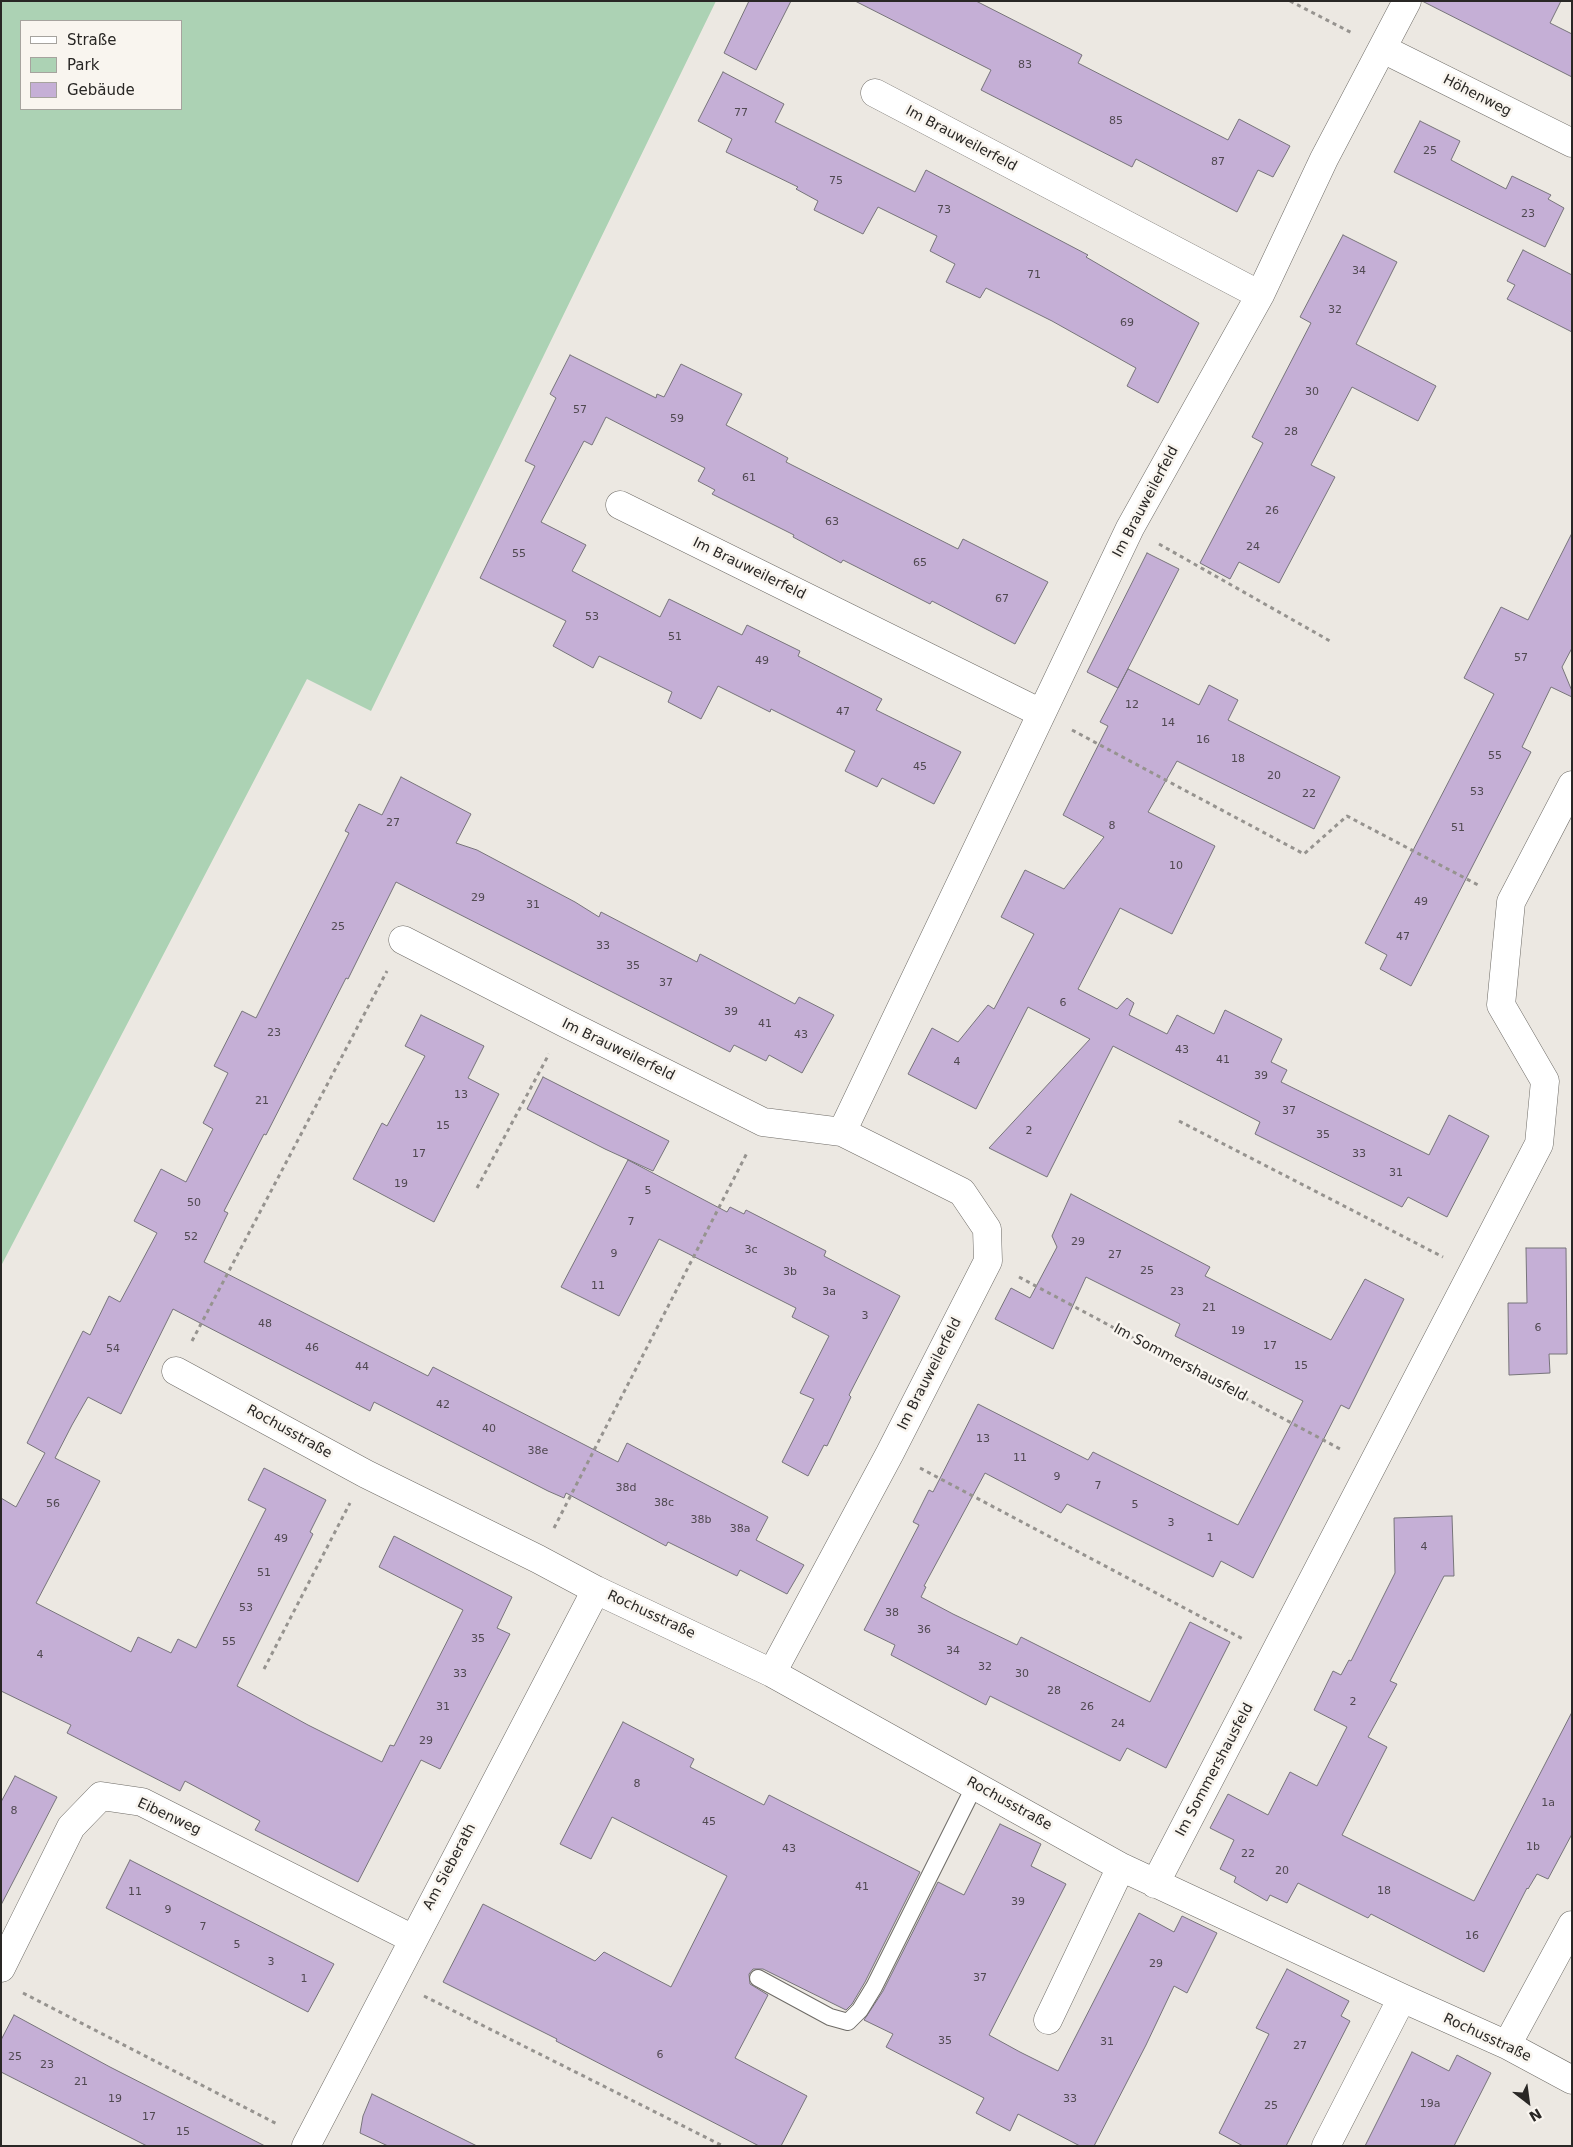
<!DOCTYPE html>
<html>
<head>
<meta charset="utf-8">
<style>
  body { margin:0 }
  #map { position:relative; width:1573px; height:2147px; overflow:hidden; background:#ece8e2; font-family:"DejaVu Sans",sans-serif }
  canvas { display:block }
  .frame { position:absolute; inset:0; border:2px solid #292725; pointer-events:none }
  .legend { position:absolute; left:20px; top:20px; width:162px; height:90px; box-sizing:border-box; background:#f9f5ef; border:1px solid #a6a39e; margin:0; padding:6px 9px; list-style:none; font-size:15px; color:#292725 }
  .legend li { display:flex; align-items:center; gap:10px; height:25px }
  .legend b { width:25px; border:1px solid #a6a39e }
  .north { position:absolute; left:1503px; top:2077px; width:50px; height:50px; -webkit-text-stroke:4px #f9f5ef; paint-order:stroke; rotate:150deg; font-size:14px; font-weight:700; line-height:20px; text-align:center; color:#292725 }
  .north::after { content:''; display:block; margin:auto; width:18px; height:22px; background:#292725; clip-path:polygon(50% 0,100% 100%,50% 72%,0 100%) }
</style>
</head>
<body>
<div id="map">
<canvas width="1573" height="2147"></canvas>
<div class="frame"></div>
<ul class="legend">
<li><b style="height:6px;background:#fff"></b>Straße</li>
<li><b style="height:14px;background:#acd2b4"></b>Park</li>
<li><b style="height:14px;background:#c5afd6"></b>Gebäude</li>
</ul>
<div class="north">N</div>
</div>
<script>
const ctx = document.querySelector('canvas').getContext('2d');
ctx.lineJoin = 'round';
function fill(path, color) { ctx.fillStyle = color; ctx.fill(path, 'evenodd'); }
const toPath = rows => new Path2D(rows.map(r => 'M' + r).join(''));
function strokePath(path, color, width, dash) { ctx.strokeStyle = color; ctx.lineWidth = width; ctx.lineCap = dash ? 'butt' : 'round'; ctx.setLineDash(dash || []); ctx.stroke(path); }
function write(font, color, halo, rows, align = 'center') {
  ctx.font = font + ' "DejaVu Sans",sans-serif'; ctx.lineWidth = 5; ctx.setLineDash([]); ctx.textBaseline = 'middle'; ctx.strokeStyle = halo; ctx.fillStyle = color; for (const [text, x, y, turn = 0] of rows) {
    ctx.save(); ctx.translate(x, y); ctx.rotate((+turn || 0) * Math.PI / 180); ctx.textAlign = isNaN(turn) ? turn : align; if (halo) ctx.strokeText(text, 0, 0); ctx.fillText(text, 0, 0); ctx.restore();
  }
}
const green = toPath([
  [1,1,716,1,371,711,307,679,1,1266],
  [21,21,181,21,181,109,21,109]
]);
const building = toPath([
  [749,1,791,1,756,70,724,53,749,1],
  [855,1,976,1,1082,55,1078,63,1228,140,1239,119,1290,146,1273,177,1258,170,1237,212,1136,159,1132,167,981,90,991,70,855,1],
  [1422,1,1561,1,1550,23,1572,34,1572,77,1422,1],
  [723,72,784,104,775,122,915,192,926,170,1088,255,1086,257,1199,323,1158,403,1127,386,1136,368,1052,321,986,288,980,298,946,282,955,264,930,251,937,236,878,207,863,234,814,210,818,201,796,189,798,187,726,152,732,139,698,121,723,72],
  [1420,121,1460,141,1451,160,1506,189,1512,176,1551,195,1548,199,1564,208,1545,247,1394,172,1420,121],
  [1343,235,1397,262,1356,344,1436,386,1418,421,1352,387,1311,465,1335,477,1279,583,1239,562,1230,579,1200,563,1263,443,1252,437,1311,323,1300,317,1343,235],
  [1523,250,1572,275,1572,332,1507,299,1515,285,1507,281,1523,250],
  [570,355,656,398,657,394,664,397,681,364,742,394,726,425,788,458,786,462,958,549,963,539,1048,582,1015,644,932,601,930,604,843,560,841,563,793,537,794,535,712,494,715,490,698,481,705,468,606,417,592,445,584,441,541,522,586,545,572,571,660,617,669,599,742,635,747,625,800,651,798,656,882,699,876,710,961,752,934,804,882,778,877,787,845,771,855,751,771,709,770,712,718,686,701,719,668,702,672,692,599,656,593,668,553,646,566,621,480,578,535,466,525,461,556,398,550,394,570,355],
  [1572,533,1572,648,1562,667,1572,691,1572,697,1551,687,1522,747,1531,752,1411,986,1380,969,1387,955,1365,943,1494,694,1464,678,1501,607,1528,620,1572,533],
  [1147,553,1179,569,1118,688,1087,672,1147,553],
  [1128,669,1199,705,1209,685,1238,700,1228,720,1340,777,1314,829,1177,761,1148,812,1215,846,1172,934,1120,908,1078,989,1117,1009,1127,998,1134,1003,1129,1015,1167,1034,1177,1015,1214,1034,1225,1010,1282,1039,1271,1062,1287,1070,1281,1082,1429,1155,1449,1115,1489,1136,1447,1217,1408,1197,1402,1207,1255,1134,1260,1122,1113,1046,1047,1177,989,1148,1090,1039,1028,1007,976,1109,908,1074,932,1028,958,1042,988,1005,994,1009,1034,934,1001,917,1025,870,1064,889,1104,837,1063,815,1108,726,1100,722,1128,669],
  [401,777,471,814,456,843,477,850,575,902,599,917,601,912,697,962,700,954,795,1004,799,997,834,1015,802,1073,769,1055,766,1061,734,1045,730,1052,396,882,348,979,346,978,266,1135,264,1134,224,1211,228,1213,204,1262,428,1376,433,1367,618,1462,627,1443,768,1517,756,1540,804,1565,787,1594,740,1570,737,1576,668,1542,666,1546,566,1493,564,1498,548,1491,374,1402,370,1411,173,1309,121,1414,88,1397,72,1425,55,1458,100,1481,36,1603,131,1652,138,1637,171,1653,178,1639,196,1648,266,1509,248,1500,264,1468,326,1500,310,1532,313,1534,237,1686,308,1725,382,1762,390,1745,394,1746,463,1610,379,1567,394,1536,512,1597,497,1628,510,1634,440,1769,421,1760,358,1882,255,1830,260,1821,185,1781,180,1791,67,1733,71,1725,1,1691,1,1498,16,1507,45,1453,27,1443,83,1331,90,1335,109,1296,120,1302,157,1233,134,1221,161,1169,186,1182,213,1129,203,1123,228,1073,214,1066,242,1011,256,1018,349,833,345,831,359,804,382,815,401,777],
  [421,1015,484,1046,468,1078,499,1094,434,1222,353,1179,382,1123,387,1126,425,1056,405,1046,421,1015],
  [543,1077,669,1141,653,1171,605,1149,527,1109,543,1077],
  [628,1160,727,1212,730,1207,744,1214,746,1210,826,1251,824,1256,900,1296,849,1395,851,1397,827,1446,824,1445,808,1476,782,1462,814,1399,800,1393,829,1336,792,1317,796,1308,659,1239,619,1316,561,1287,628,1160],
  [1071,1194,1210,1267,1205,1276,1331,1340,1365,1279,1404,1299,1349,1409,1341,1405,1253,1578,1221,1561,1213,1577,1067,1504,1061,1513,985,1473,924,1586,926,1587,921,1597,953,1614,1017,1645,1021,1637,1150,1702,1190,1622,1230,1642,1166,1768,1127,1748,1120,1761,990,1696,986,1705,891,1655,895,1645,864,1630,919,1525,913,1522,929,1490,933,1492,978,1404,1088,1460,1093,1452,1238,1525,1303,1401,1175,1336,1180,1324,1086,1277,1053,1349,995,1319,1011,1288,1030,1298,1057,1247,1052,1236,1071,1194],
  [1526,1248,1566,1248,1567,1354,1549,1354,1550,1373,1509,1375,1508,1303,1527,1303,1526,1248],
  [1452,1516,1454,1576,1444,1576,1390,1681,1397,1684,1368,1737,1387,1747,1342,1835,1474,1901,1572,1712,1572,1834,1548,1879,1537,1874,1528,1889,1527,1888,1484,1972,1371,1914,1368,1918,1298,1883,1287,1903,1270,1895,1267,1901,1234,1882,1236,1877,1220,1869,1234,1840,1210,1828,1228,1794,1268,1815,1290,1772,1317,1786,1347,1727,1314,1710,1333,1671,1341,1675,1349,1660,1351,1661,1395,1573,1394,1518,1452,1516],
  [623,1722,694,1759,690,1767,764,1805,769,1795,920,1872,865,1982,852,2004,846,2010,763,1969,753,1969,749,1974,750,1984,768,1995,735,2058,807,2096,781,2146,759,2146,556,2041,557,2039,443,1982,483,1904,595,1961,604,1952,671,1987,727,1876,612,1817,591,1859,560,1844,623,1722],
  [15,1776,57,1797,1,1905,1,1802,15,1776],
  [1000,1824,1041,1844,1031,1866,1066,1884,989,2035,1020,2052,1058,2071,1139,1913,1174,1932,1182,1916,1217,1933,1187,1993,1174,1986,1146,2045,1094,2146,1080,2146,1018,2114,1010,2131,976,2113,984,2098,886,2047,893,2034,864,2020,883,1991,938,1882,964,1895,1000,1824],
  [130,1860,334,1964,308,2012,106,1908,130,1860],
  [1287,1969,1349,2001,1341,2016,1350,2021,1286,2146,1243,2146,1219,2133,1269,2034,1256,2028,1287,1969],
  [14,2015,110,2067,265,2146,147,2146,1,2072,1,2040,14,2015],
  [1412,2052,1449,2071,1457,2055,1491,2073,1454,2146,1365,2146,1412,2052],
  [372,2094,477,2146,388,2146,360,2133,363,2116,372,2094]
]);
const path = toPath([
  [1290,1,1352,33],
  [1159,544,1330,641],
  [1072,730,1304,854,1347,816,1480,886],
  [1179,1121,1443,1257],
  [477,1188,549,1054],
  [1019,1277,1342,1450],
  [192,1341,387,971],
  [920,1468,1243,1639],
  [554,1528,748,1151],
  [264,1669,350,1503],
  [23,1993,279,2125],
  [424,1996,723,2146]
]);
const lane = toPath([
  [758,1978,830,2017,848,2022,860,2010,874,1987,975,1785]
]);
const street = toPath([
  [1383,49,1572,143],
  [875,93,1260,295],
  [620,505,1041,713],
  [403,940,565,1023,763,1122,842,1132],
  [176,1371,366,1474,538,1559,596,1590,772,1673,1121,1867,1402,1998,1507,2045,1572,2080],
  [772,1673,890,1453,988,1261,987,1229,962,1192,842,1132,1130,528,1260,295,1324,159,1407,1],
  [1155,1884,1539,1144,1545,1081,1501,1005,1511,902,1572,785],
  [1,1968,71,1827,101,1796,142,1802,413,1939],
  [1048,2020,1121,1867],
  [1507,2045,1572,1925],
  [306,2146,596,1590],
  [1326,2146,1402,1998]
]);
const numberNames = [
  ["83",1025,65],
  ["77",741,113],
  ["85",1116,121],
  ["25",1430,151],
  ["87",1218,162],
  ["75",836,181],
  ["73",944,210],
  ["23",1528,214],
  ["34",1359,271],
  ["71",1034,275],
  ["32",1335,310],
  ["69",1127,323],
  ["30",1312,392],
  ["57",580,410],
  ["59",677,419],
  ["28",1291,432],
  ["61",749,478],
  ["26",1272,511],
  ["63",832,522],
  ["24",1253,547],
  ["55",519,554],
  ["65",920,563],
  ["67",1002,599],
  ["53",592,617],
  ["51",675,637],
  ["57",1521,658],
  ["49",762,661],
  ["12",1132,705],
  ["47",843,712],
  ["14",1168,723],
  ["16",1203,740],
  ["55",1495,756],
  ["18",1238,759],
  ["45",920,767],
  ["20",1274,776],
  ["53",1477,792],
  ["22",1309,794],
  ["27",393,823],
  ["8",1112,826],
  ["51",1458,828],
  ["10",1176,866],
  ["29",478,898],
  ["49",1421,902],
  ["31",533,905],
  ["25",338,927],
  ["47",1403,937],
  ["33",603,946],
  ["35",633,966],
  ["37",666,983],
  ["6",1063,1003],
  ["39",731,1012],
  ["41",765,1024],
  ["23",274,1033],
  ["43",801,1035],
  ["43",1182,1050],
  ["41",1223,1060],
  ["4",957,1062],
  ["39",1261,1076],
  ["13",461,1095],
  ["21",262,1101],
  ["37",1289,1111],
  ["15",443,1126],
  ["2",1029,1131],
  ["35",1323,1135],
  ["17",419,1154],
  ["33",1359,1154],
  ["31",1396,1173],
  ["19",401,1184],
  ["5",648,1191],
  ["50",194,1203],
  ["7",631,1222],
  ["52",191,1237],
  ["29",1078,1242],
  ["3c",751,1250],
  ["9",614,1254],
  ["27",1115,1255],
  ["25",1147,1271],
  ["3b",790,1272],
  ["11",598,1286],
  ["3a",829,1292],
  ["23",1177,1292],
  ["21",1209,1308],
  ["3",865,1316],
  ["48",265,1324],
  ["6",1538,1328],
  ["19",1238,1331],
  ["17",1270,1346],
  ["46",312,1348],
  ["54",113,1349],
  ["15",1301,1366],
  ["44",362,1367],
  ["42",443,1405],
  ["40",489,1429],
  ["13",983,1439],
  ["38e",538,1451],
  ["11",1020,1458],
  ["9",1057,1477],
  ["7",1098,1486],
  ["38d",626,1488],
  ["38c",664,1503],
  ["56",53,1504],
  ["5",1135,1505],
  ["38b",701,1520],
  ["3",1171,1523],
  ["38a",740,1529],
  ["1",1210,1538],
  ["49",281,1539],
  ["4",1424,1547],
  ["51",264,1573],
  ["53",246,1608],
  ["38",892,1613],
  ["36",924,1630],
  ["35",478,1639],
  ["55",229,1642],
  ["34",953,1651],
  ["4",40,1655],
  ["32",985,1667],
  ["33",460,1674],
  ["30",1022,1674],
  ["28",1054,1691],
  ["2",1353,1702],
  ["31",443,1707],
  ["26",1087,1707],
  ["24",1118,1724],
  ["29",426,1741],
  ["8",637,1784],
  ["1a",1548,1803],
  ["8",14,1811],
  ["45",709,1822],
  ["1b",1533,1847],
  ["43",789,1849],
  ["22",1248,1854],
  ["20",1282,1871],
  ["41",862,1887],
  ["18",1384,1891],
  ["11",135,1892],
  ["39",1018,1902],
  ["9",168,1910],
  ["7",203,1927],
  ["16",1472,1936],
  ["5",237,1945],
  ["3",271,1962],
  ["29",1156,1964],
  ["37",980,1978],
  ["1",304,1979],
  ["35",945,2041],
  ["31",1107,2042],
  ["27",1300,2046],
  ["6",660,2055],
  ["25",15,2057],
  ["23",47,2065],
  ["21",81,2082],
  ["19",115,2099],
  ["33",1070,2099],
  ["19a",1430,2104],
  ["25",1271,2106],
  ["17",149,2117],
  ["15",183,2132]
];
const streetNames = [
  ["Höhenweg",1477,96,27],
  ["Im Brauweilerfeld",961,139,28],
  ["Im Brauweilerfeld",1146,502,-62],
  ["Im Brauweilerfeld",749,569,26],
  ["Im Brauweilerfeld",618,1050,26],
  ["Im Sommershausfeld",1180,1363,28],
  ["Im Brauweilerfeld",930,1374,-63],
  ["Rochusstraße",289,1432,29],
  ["Rochusstraße",651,1615,25],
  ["Im Sommershausfeld",1215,1770,-62],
  ["Rochusstraße",1009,1804,29],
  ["Eibenweg",169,1817,25],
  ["Am Sieberath",450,1867,-62],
  ["Rochusstraße",1487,2038,25]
];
fill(green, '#acd2b4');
fill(building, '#c5afd6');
strokePath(building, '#77747a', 1);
strokePath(lane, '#6e6b66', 18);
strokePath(street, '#6e6b66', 29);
strokePath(path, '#96938f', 3, [4, 4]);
strokePath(lane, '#fff', 16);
strokePath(street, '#fff', 28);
write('11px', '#504951', null, numberNames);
write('14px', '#292725', '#f9f5ef', streetNames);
</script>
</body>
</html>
